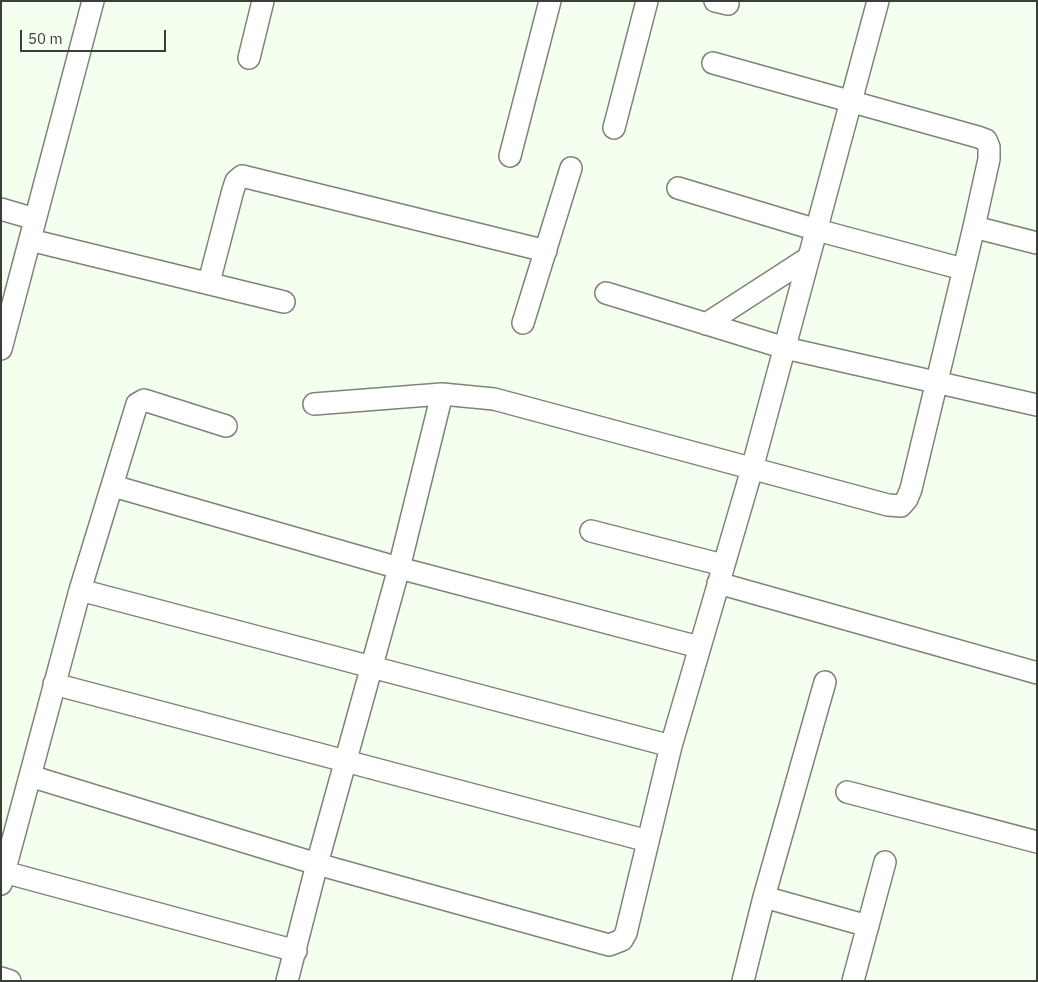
<!DOCTYPE html>
<html>
<head>
<meta charset="utf-8">
<style>
  body { margin:0 }
  #map { position:relative; width:1038px; height:982px; overflow:hidden; background:#f5fff0; font-family:"IBM Plex Sans",sans-serif }
  canvas { display:block }
  .frame { position:absolute; inset:0; border:2px solid #3a3e38; pointer-events:none }
  .scale { position:absolute; left:20px; top:30px; width:146px; height:22px; box-sizing:border-box; border:2px solid #3a3e38; border-top:0; padding-left:6px; font-size:15px; line-height:18px; white-space:nowrap; color:#3a3e38; -webkit-text-stroke:4px #f5fff0; paint-order:stroke }
</style>
</head>
<body>
<div id="map">
<canvas width="1038" height="982"></canvas>
<div class="frame"></div>
<div class="scale">50 m</div>
</div>
<script>
const ctx = document.querySelector('canvas').getContext('2d');
ctx.lineJoin = 'round';
const toPath = rows => new Path2D(rows.map(r => 'M' + r).join(''));
function strokePath(path, color, width, dash) { ctx.strokeStyle = color; ctx.lineWidth = width; ctx.lineCap = dash ? 'butt' : 'round'; ctx.setLineDash(dash || []); ctx.stroke(path); }
const street = toPath([
  [715,1,728,4],
  [249,58,263,1],
  [614,128,647,1],
  [510,156,550,1],
  [678,188,817,230,963,269],
  [1,209,35,219],
  [974,227,1037,243],
  [30,240,284,302],
  [209,282,233,190,236,181,242,176,546,251],
  [606,293,785,348,1037,405],
  [523,323,571,168],
  [706,324,808,258],
  [1,349,93,1],
  [314,404,442,394,494,399,888,505,901,506,907,499,911,489,974,227,989,159,989,147,986,140,978,137,713,63],
  [113,486,399,568,699,647],
  [591,531,723,565],
  [718,583,1037,673],
  [80,590,671,746],
  [54,684,648,841],
  [30,776,317,864,609,945,622,940,626,933,671,746,752,469,878,1],
  [847,792,1037,842],
  [4,872,296,951],
  [1,884,80,590,137,404,144,400,226,426],
  [764,897,825,682],
  [1,978,10,981],
  [287,981,317,864,399,568,442,394],
  [743,981,764,897,868,926],
  [853,981,885,862]
]);
strokePath(street, '#7b8477', 24);
strokePath(street, '#fff', 21);
</script>
</body>
</html>
